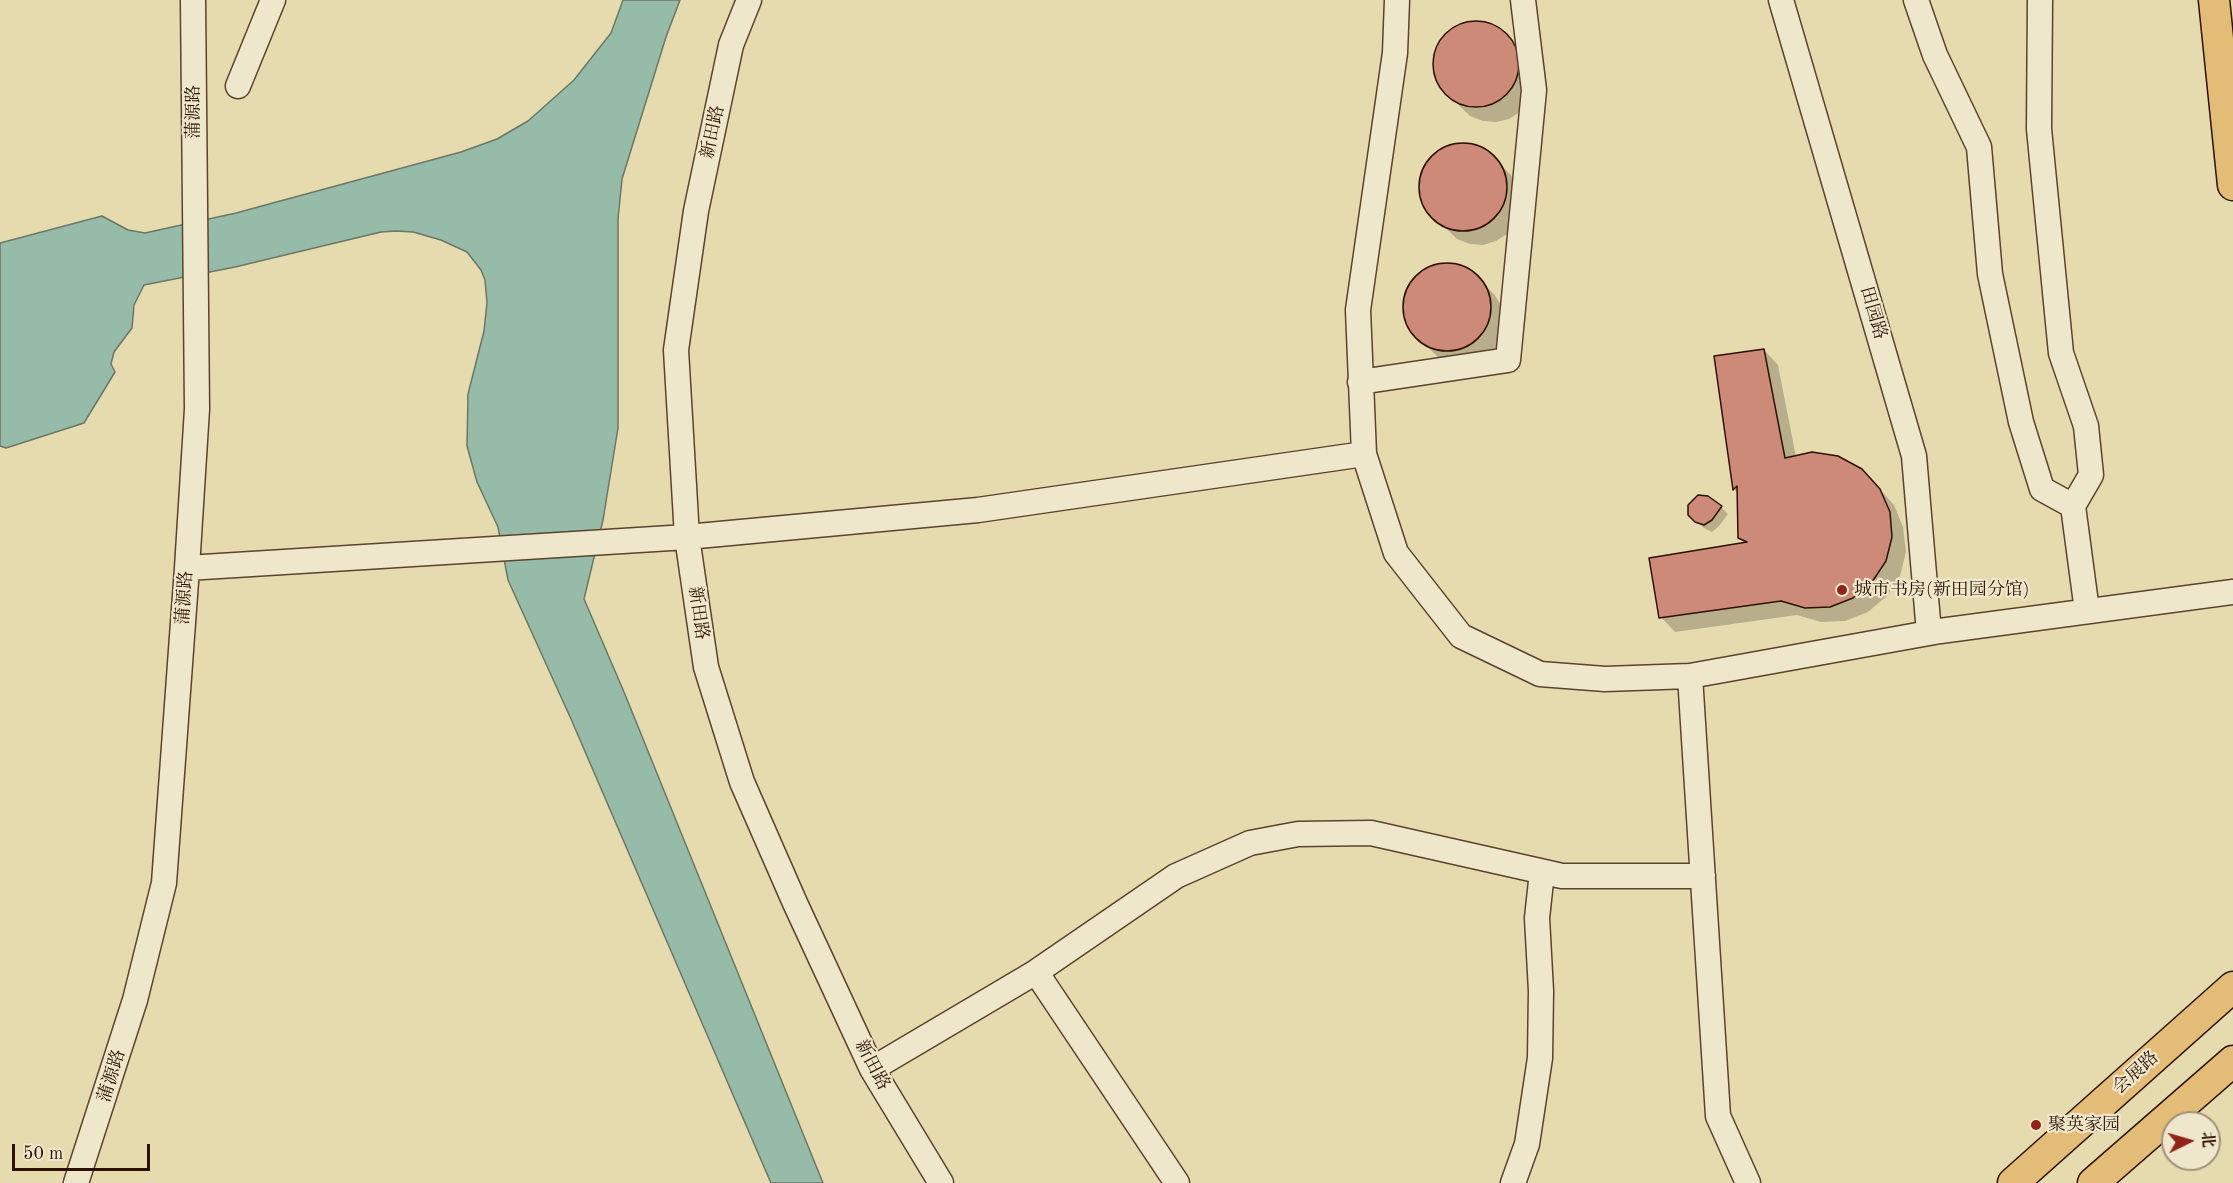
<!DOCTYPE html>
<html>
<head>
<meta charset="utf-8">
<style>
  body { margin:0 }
  #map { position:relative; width:2233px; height:1183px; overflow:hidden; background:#e6daaf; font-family:"Old Standard TT","Noto Serif SC",serif }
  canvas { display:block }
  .north { position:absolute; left:2161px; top:1111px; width:60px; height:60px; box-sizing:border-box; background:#efe7cb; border:2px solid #a1917a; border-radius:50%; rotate:85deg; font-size:16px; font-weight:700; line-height:24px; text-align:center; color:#2d1100 }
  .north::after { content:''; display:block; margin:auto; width:21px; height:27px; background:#8f2418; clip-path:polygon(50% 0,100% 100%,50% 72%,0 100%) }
  .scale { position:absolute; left:12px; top:1144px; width:138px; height:27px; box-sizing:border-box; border:3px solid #2d1100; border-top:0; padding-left:8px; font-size:18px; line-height:21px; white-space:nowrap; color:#2d1100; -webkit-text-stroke:4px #efe7cb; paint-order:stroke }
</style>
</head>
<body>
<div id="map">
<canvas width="2233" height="1183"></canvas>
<div class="north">北</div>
<div class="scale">50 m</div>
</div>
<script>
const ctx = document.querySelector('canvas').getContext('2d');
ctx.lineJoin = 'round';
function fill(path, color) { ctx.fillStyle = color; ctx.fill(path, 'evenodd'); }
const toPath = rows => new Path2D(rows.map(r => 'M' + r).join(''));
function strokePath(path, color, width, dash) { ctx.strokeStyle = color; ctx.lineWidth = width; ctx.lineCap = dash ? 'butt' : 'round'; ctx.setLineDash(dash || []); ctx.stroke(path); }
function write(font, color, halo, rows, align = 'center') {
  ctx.font = font + ' "Old Standard TT","Noto Serif SC",serif'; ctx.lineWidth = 4.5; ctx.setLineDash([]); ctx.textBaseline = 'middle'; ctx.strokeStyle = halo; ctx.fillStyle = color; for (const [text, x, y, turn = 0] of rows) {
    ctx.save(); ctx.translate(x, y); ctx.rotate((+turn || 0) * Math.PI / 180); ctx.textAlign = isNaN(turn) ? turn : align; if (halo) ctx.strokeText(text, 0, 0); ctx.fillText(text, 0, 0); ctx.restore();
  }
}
const water = toPath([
  [623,0,680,0,666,37,622,179,618,219,618,428,603,520,584,599,624,692,823,1183,771,1183,571,719,508,580,498,527,477,482,467,446,468,394,484,331,487,303,485,280,481,270,467,252,441,240,413,232,396,231,381,232,235,267,144,285,134,305,132,328,114,352,111,364,115,372,84,423,6,448,0,446,0,243,102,216,128,230,145,233,236,213,461,152,497,139,528,121,574,80,611,33,623,0]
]);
const shadow = toPath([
  [1470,22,1484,22,1498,27,1528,57,1520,112,1509,119,1496,122,1483,121,1470,116,1444,91,1437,78,1434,64,1437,49,1444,36,1455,27],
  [1456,145,1471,145,1485,150,1510,174,1518,185,1516,224,1507,234,1496,241,1483,245,1470,244,1457,239,1431,214,1423,201,1421,187,1423,172,1431,159,1442,150],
  [1440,265,1454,265,1468,270,1494,294,1501,305,1499,344,1490,355,1440,359,1414,334,1407,321,1404,307,1407,292,1414,280,1426,270],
  [1764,350,1778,365,1796,457,1876,485,1894,505,1903,527,1906,552,1900,576,1887,596,1868,612,1845,621,1821,622,1797,615,1675,632,1661,617,1745,543,1739,537,1738,494,1735,490,1716,357],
  [1721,507,1728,514,1719,526,1712,532,1704,528,1696,521]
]);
const building = toPath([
  '1433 64a43 43 0 1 1 86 0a43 43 0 1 1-86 0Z',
  '1419 187a44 44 0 1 1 88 0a44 44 0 1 1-88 0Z',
  '1403 307a44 44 0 1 1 88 0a44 44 0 1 1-88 0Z',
  [1764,349,1785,458,1812,452,1838,456,1862,469,1880,489,1890,512,1892,537,1886,561,1872,582,1853,598,1830,607,1805,608,1781,601,1659,618,1649,558,1747,542,1738,538,1737,486,1733,490,1714,356,1764,349],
  [1698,495,1708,496,1722,506,1712,520,1704,525,1695,522,1688,515,1688,505,1698,495]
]);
const minor = toPath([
  [749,0,731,45,696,211,676,350,687,537,706,667,742,782,795,903,872,1069,941,1183],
  [1397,0,1395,53,1358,310,1364,454,1396,553,1461,636,1540,674,1605,679,1690,676,1940,631,2233,592],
  [1781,0,1914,456,1929,633],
  [1916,0,1935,55,1979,147,1990,274,2021,422,2042,489,2073,506,2087,611],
  [2040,0,2039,129,2061,353,2086,426,2091,475,2073,506],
  [238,86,273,0],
  [1360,382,1508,360,1534,90,1523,0],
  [187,568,687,537,978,510,1364,454],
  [1690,676,1718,1116,1748,1183],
  [1036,972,1177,1183],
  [872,1069,1036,972,1176,876,1250,843,1298,834,1371,833,1562,876,1703,876],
  [76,1183,135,1000,164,883,187,568,197,409,193,0],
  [1513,1183,1527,1144,1540,1058,1541,991,1537,918,1542,872]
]);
const major = toPath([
  [2214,0,2233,185],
  [2013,1183,2233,987],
  [2093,1183,2233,1061]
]);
const markers = [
  [1842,590,6,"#8f2418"],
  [2036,1125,6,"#8f2418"]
];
const streetNames = [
  ["蒲源路",194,112,-90],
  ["新田路",713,132,-78],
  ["田园路",1873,313,74],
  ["蒲源路",185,598,-86],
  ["新田路",698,613,82],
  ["新田路",872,1065,62],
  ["会展路",2136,1073,-42],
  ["蒲源路",112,1076,-73]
];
const poiNames = [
  ["城市书房(新田园分馆)",1854,590],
  ["聚英家园",2048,1125]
];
fill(water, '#96bba9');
strokePath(water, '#6c7765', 1.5);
fill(shadow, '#0003');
fill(building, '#cd8a78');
strokePath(building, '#2d1100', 1.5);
strokePath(minor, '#5b432c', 27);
strokePath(major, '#2d1100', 33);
strokePath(minor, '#efe7cb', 24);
strokePath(major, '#e3bd78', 30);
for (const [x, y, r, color] of markers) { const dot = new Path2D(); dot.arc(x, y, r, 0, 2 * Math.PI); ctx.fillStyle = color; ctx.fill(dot); strokePath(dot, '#efe7cb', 2); }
write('18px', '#2d1100', '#efe7cb', streetNames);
write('18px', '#2d1100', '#efe7cb', poiNames, 'left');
</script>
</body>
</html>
